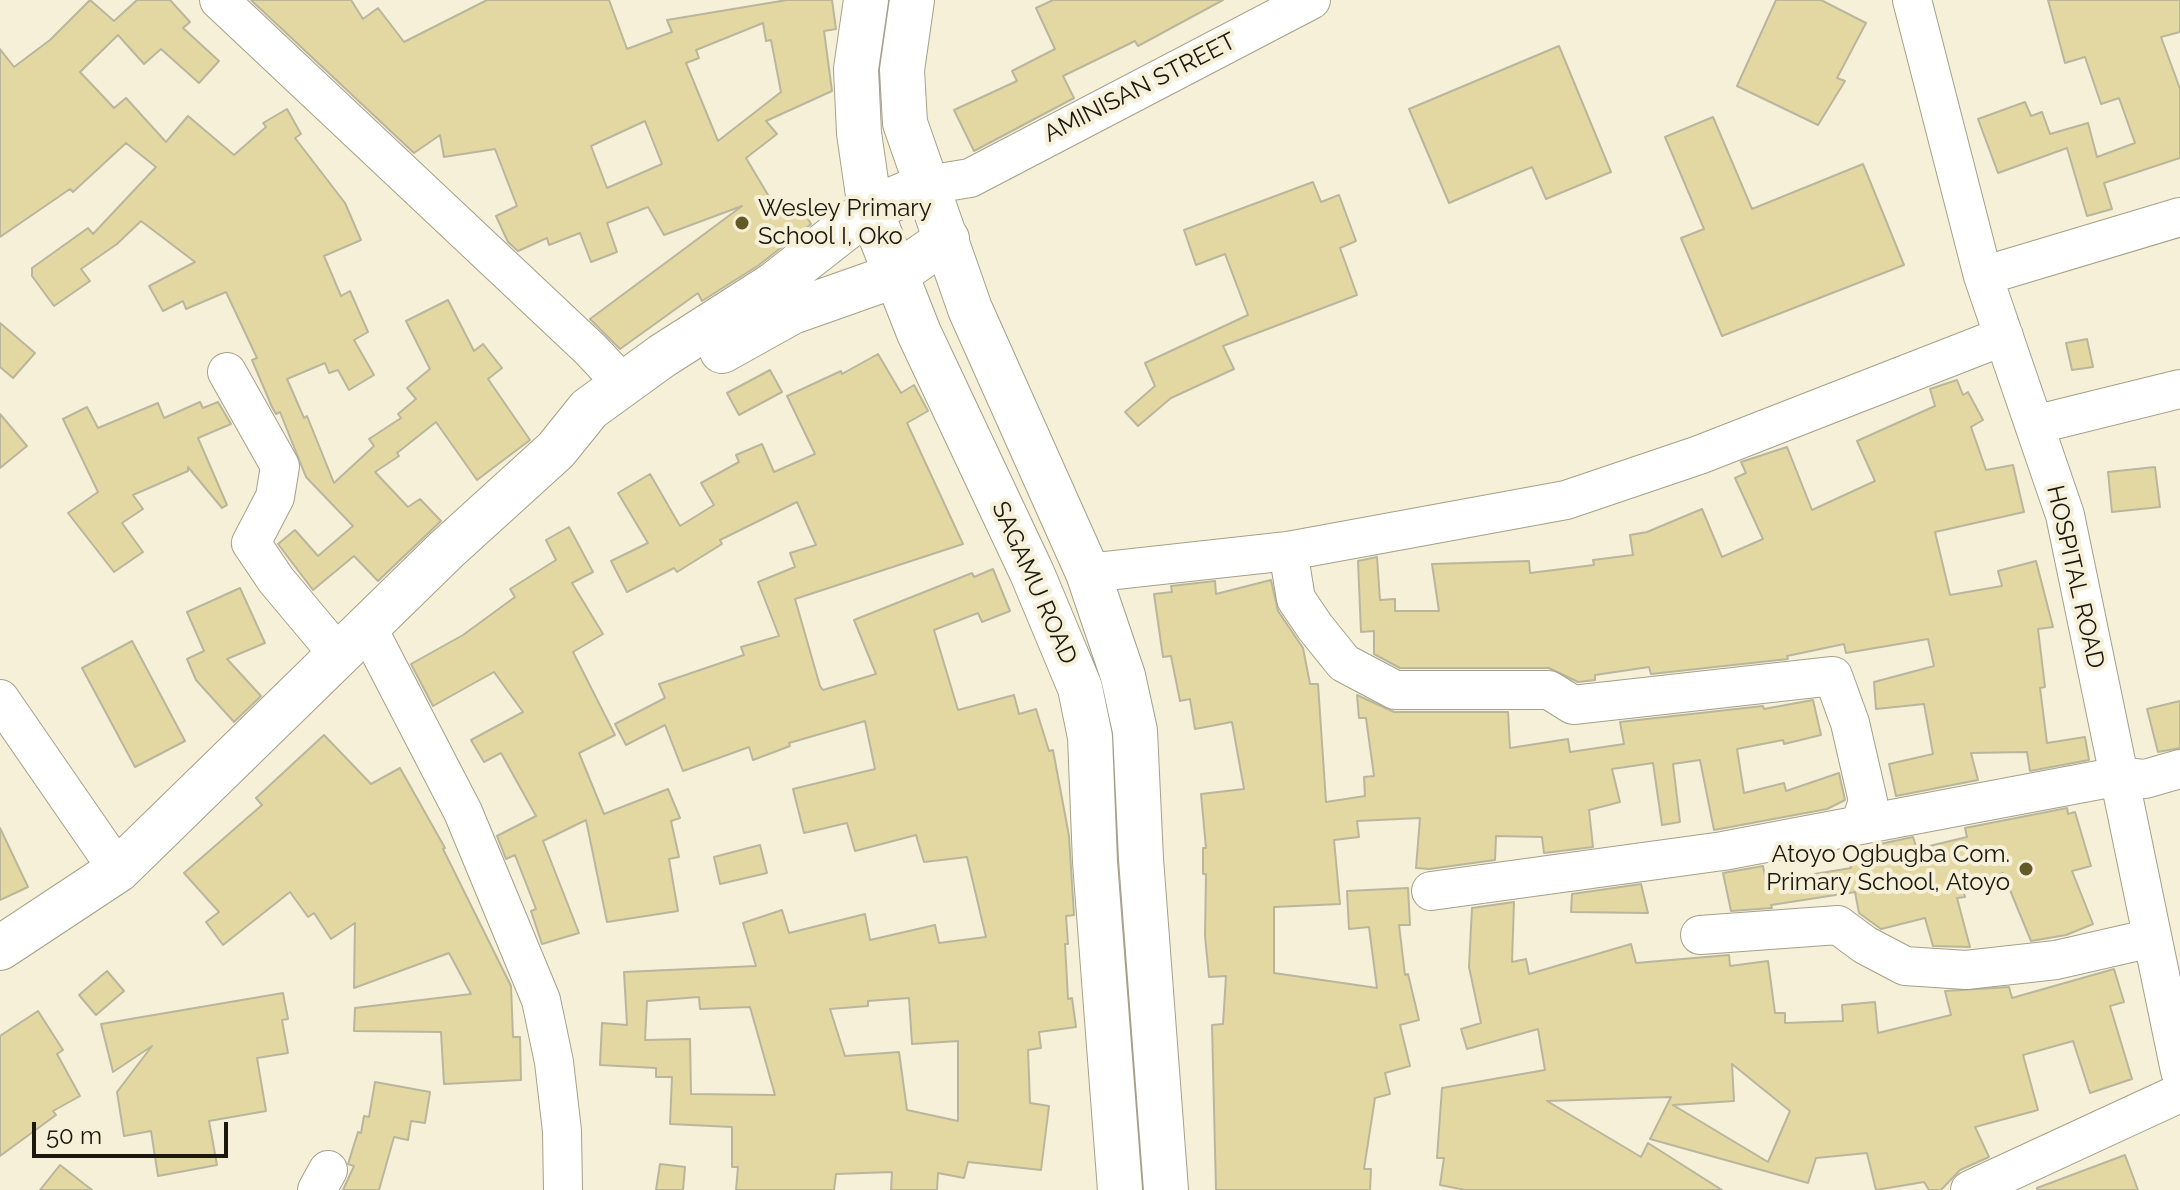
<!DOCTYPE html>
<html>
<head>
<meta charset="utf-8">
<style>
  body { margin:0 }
  #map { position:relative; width:2180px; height:1190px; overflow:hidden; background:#f5f0d7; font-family:Raleway,sans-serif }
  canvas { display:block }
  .scale { position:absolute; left:32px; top:1122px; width:196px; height:36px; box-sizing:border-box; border:4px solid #1a180f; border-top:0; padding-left:10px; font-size:24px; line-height:28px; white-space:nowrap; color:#1a180f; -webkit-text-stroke:6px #f5f0d7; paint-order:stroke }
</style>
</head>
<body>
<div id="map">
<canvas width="2180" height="1190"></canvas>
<div class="scale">50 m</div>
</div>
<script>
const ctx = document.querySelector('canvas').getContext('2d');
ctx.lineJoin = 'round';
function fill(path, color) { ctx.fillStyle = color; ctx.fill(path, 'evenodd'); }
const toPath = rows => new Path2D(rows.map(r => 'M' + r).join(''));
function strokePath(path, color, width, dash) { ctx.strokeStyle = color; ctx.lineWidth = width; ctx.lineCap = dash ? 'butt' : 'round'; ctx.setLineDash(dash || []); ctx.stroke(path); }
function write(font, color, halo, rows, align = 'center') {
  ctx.font = font + ' Raleway,sans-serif'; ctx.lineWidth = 8; ctx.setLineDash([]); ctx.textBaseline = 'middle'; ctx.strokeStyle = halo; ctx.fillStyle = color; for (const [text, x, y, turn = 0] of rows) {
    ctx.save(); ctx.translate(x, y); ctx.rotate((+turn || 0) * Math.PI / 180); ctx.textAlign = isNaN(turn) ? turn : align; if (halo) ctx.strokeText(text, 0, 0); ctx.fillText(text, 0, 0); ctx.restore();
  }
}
const building = toPath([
  [90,0,114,21,137,0,170,0,190,22,183,28,219,61,199,83,161,49,144,64,118,35,80,72,114,108,126,98,166,142,188,116,234,155,266,127,263,123,287,109,301,134,295,138,345,203,361,240,324,256,341,296,350,291,368,332,354,340,374,375,349,390,338,370,329,373,325,363,287,379,304,418,307,416,334,483,374,446,369,439,401,418,398,414,416,399,407,388,430,369,406,321,448,300,474,351,483,344,502,368,488,379,530,440,477,480,436,422,397,453,399,456,375,472,408,507,420,499,441,521,378,581,354,556,313,590,278,544,295,530,318,556,353,526,306,477,280,412,276,414,272,407,252,360,257,358,226,292,186,309,183,301,163,311,149,286,195,262,141,221,117,244,81,269,90,281,54,306,32,276,32,268,88,228,93,234,156,167,126,143,73,192,70,189,0,237,0,49,14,67,50,40,90,0],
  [251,0,351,0,363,19,378,8,404,42,487,0,609,0,627,49,672,32,667,20,787,0,832,0,836,29,824,31,832,91,766,121,777,134,746,158,780,215,799,203,811,224,759,265,702,301,698,293,620,349,590,319,742,206,664,235,648,207,607,223,617,252,591,262,580,233,549,245,547,238,518,251,508,242,496,216,517,206,495,149,444,157,440,135,414,153,251,0],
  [763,23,766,41,771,40,781,92,718,141,686,63,699,58,696,50,763,23],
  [645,121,662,164,607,188,591,146,645,121],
  [1053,0,1223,0,1138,46,1135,41,1063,76,1074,98,974,151,954,110,1017,81,1012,71,1055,49,1036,8,1053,0],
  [1776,0,1821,0,1866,23,1837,78,1845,81,1818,125,1737,86,1776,0],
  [2048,0,2180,0,2180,32,2161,37,2180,89,2180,158,2104,183,2112,209,2087,216,2067,148,1998,173,1978,119,2025,102,2031,116,2042,112,2050,134,2088,123,2097,157,2135,143,2119,98,2101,104,2085,57,2065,63,2048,0],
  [1559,46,1611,172,1546,199,1532,167,1449,203,1409,109,1559,46],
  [1713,117,1752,209,1863,164,1904,265,1722,336,1681,238,1704,229,1665,137,1713,117],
  [1313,182,1321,202,1339,195,1356,241,1340,248,1357,295,1223,346,1234,369,1171,398,1138,426,1125,412,1155,386,1145,363,1248,315,1225,254,1196,265,1184,230,1313,182],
  [0,323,35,353,13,378,0,367,0,323],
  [2087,339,2093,367,2072,370,2066,343,2087,339],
  [878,354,901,393,914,385,928,411,907,423,963,544,795,599,820,686,823,690,876,674,854,620,972,573,974,577,993,569,1010,611,982,622,978,613,934,630,958,710,1014,695,1019,714,1036,709,1049,751,1053,750,1069,836,1074,915,1066,916,1068,944,1065,944,1068,999,1072,998,1076,1027,1039,1032,1041,1048,1028,1050,1030,1103,1049,1106,1041,1170,968,1162,964,1178,938,1173,937,1190,891,1190,892,1172,836,1174,834,1190,736,1190,738,1167,732,1167,732,1127,670,1124,672,1077,656,1077,656,1068,600,1065,602,1023,627,1025,624,972,756,966,743,923,782,910,789,933,865,914,870,940,935,925,939,943,986,937,967,857,924,862,916,835,855,851,847,823,804,833,793,789,875,769,865,721,789,743,790,746,753,760,749,747,683,771,665,725,626,745,615,724,665,698,659,684,744,655,741,647,779,636,758,582,795,567,790,553,816,545,797,502,720,540,722,544,677,572,674,568,627,592,611,561,648,543,618,493,650,474,680,526,714,505,701,483,739,462,736,455,762,444,774,472,815,454,787,396,841,371,842,374,878,354],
  [699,997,700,1009,750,1007,775,1095,691,1094,690,1039,645,1040,647,1001,699,997],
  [909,998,912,1044,958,1041,958,1121,907,1110,899,1052,845,1056,830,1009,868,1006,868,1001,909,998],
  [770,370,782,392,739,415,727,393,770,370],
  [1957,380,1963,395,1968,392,1983,420,1971,427,1986,470,2013,465,2024,512,1935,532,1950,595,2002,586,1998,571,2036,561,2053,627,2038,629,2045,687,2040,688,2047,743,2085,737,2089,760,2030,771,2027,752,1971,753,1978,780,1896,796,1889,764,1933,754,1924,704,1876,709,1874,682,1934,666,1928,639,1846,653,1844,644,1787,656,1788,659,1651,674,1649,667,1595,675,1595,680,1578,682,1549,668,1400,668,1374,654,1374,631,1361,632,1358,561,1377,557,1380,600,1395,599,1395,611,1439,611,1432,564,1529,561,1530,573,1594,565,1593,560,1633,555,1630,535,1647,532,1702,509,1722,557,1763,539,1735,478,1746,473,1741,462,1787,447,1812,510,1875,481,1857,441,1935,406,1930,389,1957,380],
  [200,402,203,408,218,402,231,424,198,438,227,505,222,508,188,467,188,471,133,495,143,509,122,523,143,552,114,572,68,513,98,492,63,419,87,407,98,428,158,403,164,418,200,402],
  [0,414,27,446,0,468,0,414],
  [2155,467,2160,507,2112,512,2108,472,2155,467],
  [569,527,593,572,572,583,603,634,573,652,615,735,579,753,604,814,668,789,680,818,671,821,679,857,669,859,678,911,607,922,586,820,543,841,579,933,542,944,531,911,536,909,515,855,506,859,497,836,536,816,501,753,484,762,471,740,523,712,494,672,433,706,411,664,463,635,515,597,510,589,556,560,546,540,569,527],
  [1271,580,1278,611,1303,648,1310,684,1318,684,1326,802,1365,796,1364,777,1374,776,1366,718,1359,718,1357,695,1394,712,1508,712,1510,748,1568,739,1570,752,1624,744,1620,722,1763,706,1764,709,1813,700,1821,735,1784,744,1783,740,1737,749,1744,793,1784,783,1786,791,1839,773,1845,800,1827,809,1714,830,1700,760,1673,764,1680,822,1662,825,1653,763,1612,769,1620,802,1589,810,1593,847,1544,853,1542,837,1496,836,1495,860,1429,869,1416,868,1420,818,1357,821,1359,837,1334,840,1340,904,1274,907,1274,973,1377,988,1369,927,1349,929,1347,891,1408,888,1410,925,1399,925,1405,975,1408,974,1419,1020,1400,1025,1410,1066,1385,1073,1390,1094,1375,1098,1364,1169,1371,1169,1370,1190,1216,1190,1212,1025,1223,1024,1226,976,1209,977,1205,936,1206,874,1203,874,1203,848,1206,848,1201,794,1244,789,1232,722,1195,729,1190,699,1180,701,1171,656,1163,657,1154,594,1172,592,1171,586,1215,581,1216,594,1271,580],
  [240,588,265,643,227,659,261,696,234,722,196,680,187,659,204,651,187,612,240,588],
  [132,641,185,741,135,767,82,668,132,641],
  [2180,701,2180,748,2158,752,2147,709,2180,701],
  [324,735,371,784,400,768,445,848,443,849,511,986,513,1037,520,1037,521,1080,444,1084,441,1032,354,1031,355,1008,471,994,449,953,354,988,355,923,331,939,314,913,308,917,290,892,223,945,206,922,219,912,184,873,262,805,256,798,324,735],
  [2067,808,2068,814,2075,812,2091,866,2072,871,2093,924,2066,935,2031,941,2003,873,1962,886,1965,897,1957,898,1970,947,1933,946,1925,918,1881,929,1859,913,1855,892,1771,905,1772,908,1731,911,1723,873,1763,866,1766,882,1851,868,1849,858,1882,852,1880,844,1913,837,1917,849,1967,837,1965,828,2067,808],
  [0,828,28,887,0,900,0,828],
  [760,845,767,873,720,884,714,857,760,845],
  [1641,884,1648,913,1571,912,1572,894,1641,884],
  [1514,902,1512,962,1526,959,1529,974,1631,944,1636,963,1729,955,1730,966,1768,961,1775,1013,1785,1013,1785,1023,1843,1021,1842,1005,1875,1002,1878,1033,1951,1015,1945,991,2009,987,2012,998,2114,969,2124,1002,2110,1006,2132,1079,2090,1093,2073,1041,2023,1055,2038,1110,1975,1127,1989,1157,1960,1170,1941,1190,1929,1190,1924,1182,1876,1190,1867,1153,1816,1158,1808,1183,1650,1139,1671,1097,1547,1101,1641,1157,1648,1143,1722,1190,1465,1190,1440,1185,1444,1158,1437,1158,1442,1088,1545,1070,1538,1029,1467,1049,1461,1029,1481,1023,1469,967,1472,908,1514,902],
  [1732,1064,1790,1111,1768,1162,1673,1105,1734,1101,1732,1064],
  [107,971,124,991,96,1015,79,995,107,971],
  [283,993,288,1019,282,1020,288,1053,257,1058,266,1111,209,1121,217,1165,158,1176,151,1131,124,1136,117,1092,152,1046,113,1072,101,1024,283,993],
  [38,1011,63,1050,57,1054,80,1096,53,1111,56,1115,0,1156,0,1036,38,1011],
  [375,1082,430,1092,425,1123,411,1121,408,1140,394,1137,379,1190,343,1190,354,1166,348,1164,358,1132,361,1133,364,1116,369,1117,375,1082],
  [2125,1155,2138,1190,2037,1190,2037,1188,2125,1155],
  [660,1164,685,1167,683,1190,656,1190,660,1164],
  [60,1165,92,1190,40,1190,60,1165]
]);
const minor = toPath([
  [219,0,590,349,623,384],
  [1912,0,1983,276,2065,515,2180,1071],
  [927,185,970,178,1311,0],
  [1983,276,2180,217],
  [227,372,280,466,275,497,251,543,276,580,338,654],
  [2034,425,2180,389],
  [1288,551,1296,599,1315,627,1344,663,1395,690,1549,690,1573,705,1833,676,1850,723,1868,801,1861,822],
  [1088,573,1288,551,1566,500,1699,455,2004,336],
  [367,627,463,812,541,1000,554,1062,562,1131,563,1190],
  [0,699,118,870],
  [1431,891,1723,851,2120,776,2145,779,2180,769],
  [1700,935,1838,925,1865,945,1905,966,1966,970,2056,960,2152,938],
  [317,1190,328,1170],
  [1970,1190,2180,1093]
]);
const major = toPath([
  [722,351,792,312,894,276,947,239],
  [0,948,118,870,447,549,556,450,589,409,662,356,773,285,870,209,927,185]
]);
const highway = toPath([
  [866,0,856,69,859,133,870,209,919,333,1032,573,1080,688,1090,737,1095,862,1120,1190],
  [912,0,902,70,905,123,970,309,1088,573,1123,676,1135,731,1141,859,1166,1190]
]);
const markers = [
  [742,223,8,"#635926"],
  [2026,869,8,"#635926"]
];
const streetNames = [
  ["AMINISAN STREET",1140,88,-27],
  ["HOSPITAL ROAD",2075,577,77],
  ["SAGAMU ROAD",1034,583,66]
];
const poiNames = [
  ["Wesley Primary",758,209],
  ["School I, Oko",758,237],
  ["Atoyo Ogbugba Com.",2010,855,"right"],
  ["Primary School, Atoyo",2010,883,"right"]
];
fill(building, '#e3d8a1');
strokePath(building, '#bab69e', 2);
strokePath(minor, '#a5a089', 40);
strokePath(major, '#a5a089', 46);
strokePath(highway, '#a5a089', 46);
strokePath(minor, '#fff', 38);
strokePath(major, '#fff', 44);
strokePath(highway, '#fff', 44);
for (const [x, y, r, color] of markers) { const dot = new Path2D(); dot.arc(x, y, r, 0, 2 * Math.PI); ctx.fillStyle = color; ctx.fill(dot); strokePath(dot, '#f5f0d7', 3); }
write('24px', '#1a180f', '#f5f0d7', streetNames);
write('24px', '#1a180f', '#f5f0d7', poiNames, 'left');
</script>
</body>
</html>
